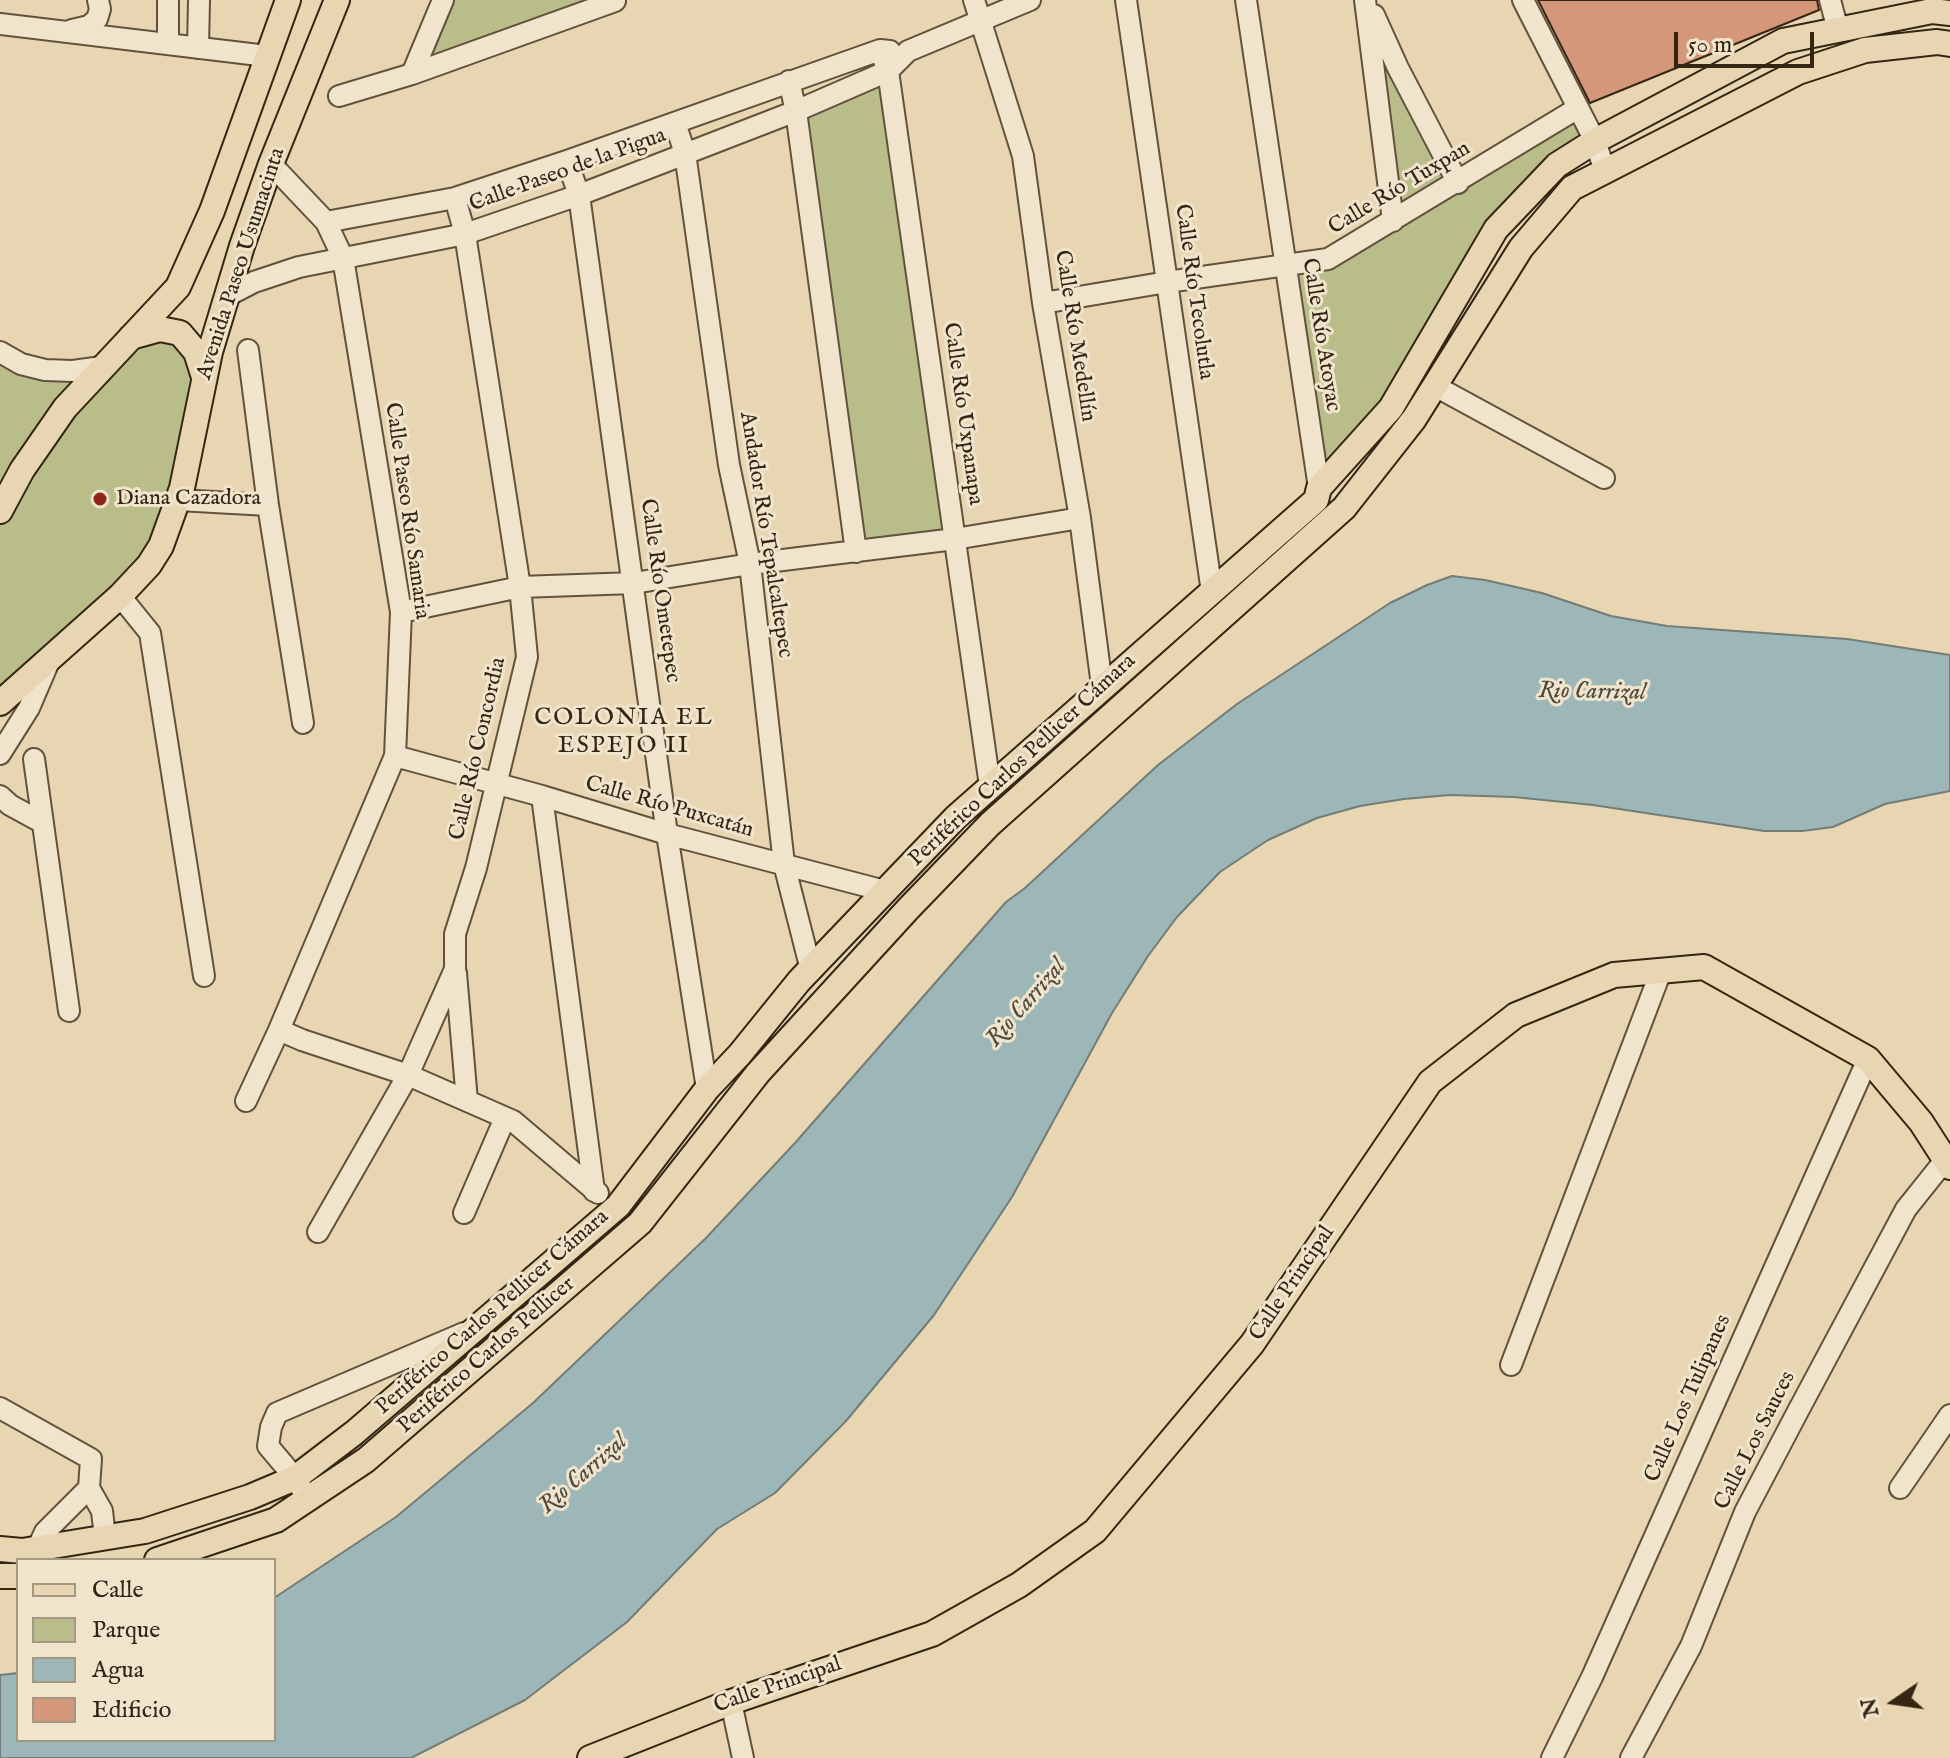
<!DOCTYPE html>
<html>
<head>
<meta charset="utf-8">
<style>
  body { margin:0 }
  #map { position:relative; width:1950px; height:1758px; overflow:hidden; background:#e8d6b2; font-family:"IM FELL English",serif }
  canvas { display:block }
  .legend { position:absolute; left:16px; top:1558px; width:260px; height:184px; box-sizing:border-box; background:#f0e4cd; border:2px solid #a59883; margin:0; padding:10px 14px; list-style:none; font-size:24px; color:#352614 }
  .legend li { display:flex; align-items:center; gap:16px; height:40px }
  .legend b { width:40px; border:2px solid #a59883 }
  .north { position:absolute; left:1854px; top:1662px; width:80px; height:80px; -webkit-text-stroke:6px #f0e4cd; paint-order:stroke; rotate:257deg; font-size:22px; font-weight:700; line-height:32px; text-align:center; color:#352614 }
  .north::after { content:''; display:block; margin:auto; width:28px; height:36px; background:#352614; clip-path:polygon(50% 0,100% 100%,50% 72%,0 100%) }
  .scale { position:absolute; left:1674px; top:32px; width:140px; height:36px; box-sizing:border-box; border:4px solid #352614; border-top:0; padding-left:10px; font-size:24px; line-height:28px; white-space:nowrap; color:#352614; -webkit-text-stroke:6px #f0e4cd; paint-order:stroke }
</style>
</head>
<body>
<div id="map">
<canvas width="1950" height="1758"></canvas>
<ul class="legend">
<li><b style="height:10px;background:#e8d6b2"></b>Calle</li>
<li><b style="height:22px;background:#b8bd8a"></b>Parque</li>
<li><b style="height:22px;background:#9db6b8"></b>Agua</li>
<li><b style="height:22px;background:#d59779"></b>Edificio</li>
</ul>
<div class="north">N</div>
<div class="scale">50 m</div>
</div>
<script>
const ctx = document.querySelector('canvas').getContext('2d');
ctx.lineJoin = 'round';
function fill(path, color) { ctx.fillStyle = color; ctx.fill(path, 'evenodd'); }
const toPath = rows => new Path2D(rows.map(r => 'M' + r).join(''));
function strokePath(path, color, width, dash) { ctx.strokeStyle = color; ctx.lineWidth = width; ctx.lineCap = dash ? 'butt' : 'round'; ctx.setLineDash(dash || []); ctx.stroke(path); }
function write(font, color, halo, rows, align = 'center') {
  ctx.font = font + ' "IM FELL English",serif'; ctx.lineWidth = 6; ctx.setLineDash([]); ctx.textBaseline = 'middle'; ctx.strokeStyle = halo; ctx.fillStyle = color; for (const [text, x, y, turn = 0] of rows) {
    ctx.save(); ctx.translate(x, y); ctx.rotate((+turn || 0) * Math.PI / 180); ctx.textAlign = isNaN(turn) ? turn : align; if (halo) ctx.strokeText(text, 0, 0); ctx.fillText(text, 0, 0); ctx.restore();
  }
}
const green = toPath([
  [443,0,612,0,412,74],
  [1365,0,1458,182,1578,108,1595,141,1496,229,1391,408,1319,488,1285,266,1328,259,1393,221],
  [888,71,955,539,856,552,796,111],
  [160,329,199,358,161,546,0,699,0,352,73,371]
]);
const water = toPath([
  [1452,576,1485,580,1542,593,1611,616,1667,626,1847,639,1950,655,1950,791,1885,804,1833,827,1802,831,1764,831,1593,805,1514,797,1450,795,1404,799,1360,806,1317,818,1268,840,1220,872,1177,917,1148,956,1112,1013,1012,1197,934,1315,846,1421,775,1493,717,1529,627,1622,525,1700,411,1758,0,1758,0,1675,18,1673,18,1740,274,1740,274,1598,396,1517,533,1403,706,1238,795,1143,1006,902,1025,888,1158,765,1237,704,1390,603,1427,585,1452,576]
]);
const building = toPath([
  [1538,0,1817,0,1819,10,1590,103,1538,0]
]);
const minor = toPath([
  [974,0,1023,156,1043,303,1080,518,1102,686],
  [1126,0,1212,592],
  [1246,0,1319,488],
  [1365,0,1393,221],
  [1523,0,1595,141,1605,171],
  [1830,0,1838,30],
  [1374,15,1398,68,1458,183],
  [0,24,267,56],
  [72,30,89,26,97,19,100,9,98,0],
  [168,44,168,0],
  [198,48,199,0],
  [880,50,888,71,990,786],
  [412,74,443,0],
  [789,81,796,111,856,552],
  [339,96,412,74,615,1],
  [675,123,685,153,729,465,750,564,784,864,811,970],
  [567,161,579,195,667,834,707,1089],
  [326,222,455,198,567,161,880,50,890,51],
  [229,295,254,282,299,267,465,234,579,195,796,111,888,71,908,51,1030,0],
  [1043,303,1167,282,1328,259,1578,108],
  [248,350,268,505,303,723],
  [0,352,21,364,45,370,73,371,102,367],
  [1435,386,1604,478],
  [178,500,268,505],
  [120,596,150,633,204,976],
  [401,612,520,587,634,583,750,564,955,539,1080,518],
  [0,754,29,708,50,659],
  [395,756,542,796,667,834,885,891],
  [34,759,69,1011],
  [0,796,10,805,43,823],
  [542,796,594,1191],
  [456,973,467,1101],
  [279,1030,302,1040,408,1075,513,1121,598,1193],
  [246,1101,279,1030,395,756,401,612,343,258,326,222,271,164],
  [464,1213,505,1118],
  [318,1232,408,1075,455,969,455,934,476,868,527,657,520,587,465,234,455,198],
  [1511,1365,1661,971],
  [0,1408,91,1459,89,1488],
  [1900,1488,1950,1415],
  [308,1499,295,1478,268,1446,271,1427,277,1413,464,1333],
  [37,1549,45,1532,89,1488,102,1511,105,1537],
  [731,1702,743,1758],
  [1552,1758,1592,1677,1868,1059],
  [1631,1758,1691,1646,1745,1512,1797,1413,1906,1209,1946,1159]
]);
const major = toPath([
  [131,337,160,329,180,333,196,352,204,377],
  [0,511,22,470,65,408,178,287,212,211,288,0],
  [0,703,120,596,149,565,161,546,182,488,210,352,242,246,271,164,337,0],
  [0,1549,22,1551,145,1531,250,1497,295,1478,354,1433,618,1206,707,1089,740,1054,799,981,956,817,1316,500,1319,488,1391,408,1496,229,1557,165,1595,141,1783,41,1932,11,1950,13],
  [157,1560,276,1520,366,1460,640,1223,758,1073,908,909,990,824,1344,508,1414,419,1521,248,1572,188,1798,72,1865,50,1937,42,1950,44],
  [0,1576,18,1576],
  [590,1758,731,1702,932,1634,1019,1585,1095,1531,1252,1344,1430,1082,1516,1015,1614,975,1704,967,1868,1059,1921,1122,1950,1167]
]);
const markers = [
  [100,499,8,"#8f2418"]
];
const streetNames = [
  ["Calle Paseo de la Pigua",568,171,-20],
  ["Calle Río Tuxpan",1400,189,-31],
  ["Avenida Paseo Usumacinta",242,264,-72],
  ["Calle Río Tecolutla",1193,292,82],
  ["Calle Río Atoyac",1320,335,81],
  ["Calle Río Medellín",1074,336,81],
  ["Calle Río Uxpanapa",962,414,82],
  ["Calle Paseo Río Samaria",406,511,82],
  ["Andador Río Tepalcaltepec",765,535,81],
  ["Calle Río Ometepec",659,591,82],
  ["Calle Río Concordia",479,749,-77],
  ["Periférico Carlos Pellicer Cámara",1023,761,-43],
  ["Calle Río Puxcatán",669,808,16],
  ["Calle Principal",1293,1284,-56],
  ["Periférico Carlos Pellicer Cámara",493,1313,-41],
  ["Periférico Carlos Pellicer",487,1356,-41],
  ["Calle Los Tulipanes",1689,1399,-66],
  ["Calle Los Sauces",1756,1441,-63],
  ["Calle Principal",778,1686,-19]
];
const poiNames = [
  ["Diana Cazadora",116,499]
];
const waterNames = [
  ["Rio Carrizal",1592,693,1],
  ["Rio Carrizal",1027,1004,-49],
  ["Rio Carrizal",584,1475,-41]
];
const neighbourhoodNames = [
  ["COLONIA EL",624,719],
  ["ESPEJO II",624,747]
];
fill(green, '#b8bd8a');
fill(water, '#9db6b8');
strokePath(water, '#737c76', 2);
fill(building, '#d59779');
strokePath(building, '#352614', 2);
strokePath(minor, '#62523c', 24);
strokePath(major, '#352614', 28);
strokePath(minor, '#f0e4cd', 20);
strokePath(major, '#e8d6b2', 24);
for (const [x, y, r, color] of markers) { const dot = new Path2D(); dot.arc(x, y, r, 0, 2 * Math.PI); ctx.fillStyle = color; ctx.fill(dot); strokePath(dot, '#f0e4cd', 3); }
write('22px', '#352614', '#f0e4cd', streetNames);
write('22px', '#352614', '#f0e4cd', poiNames, 'left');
write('italic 24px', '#4f4a3d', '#f0e4cd', waterNames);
ctx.letterSpacing = '2px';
write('24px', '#352614', '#f0e4cd', neighbourhoodNames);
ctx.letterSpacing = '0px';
</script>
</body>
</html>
